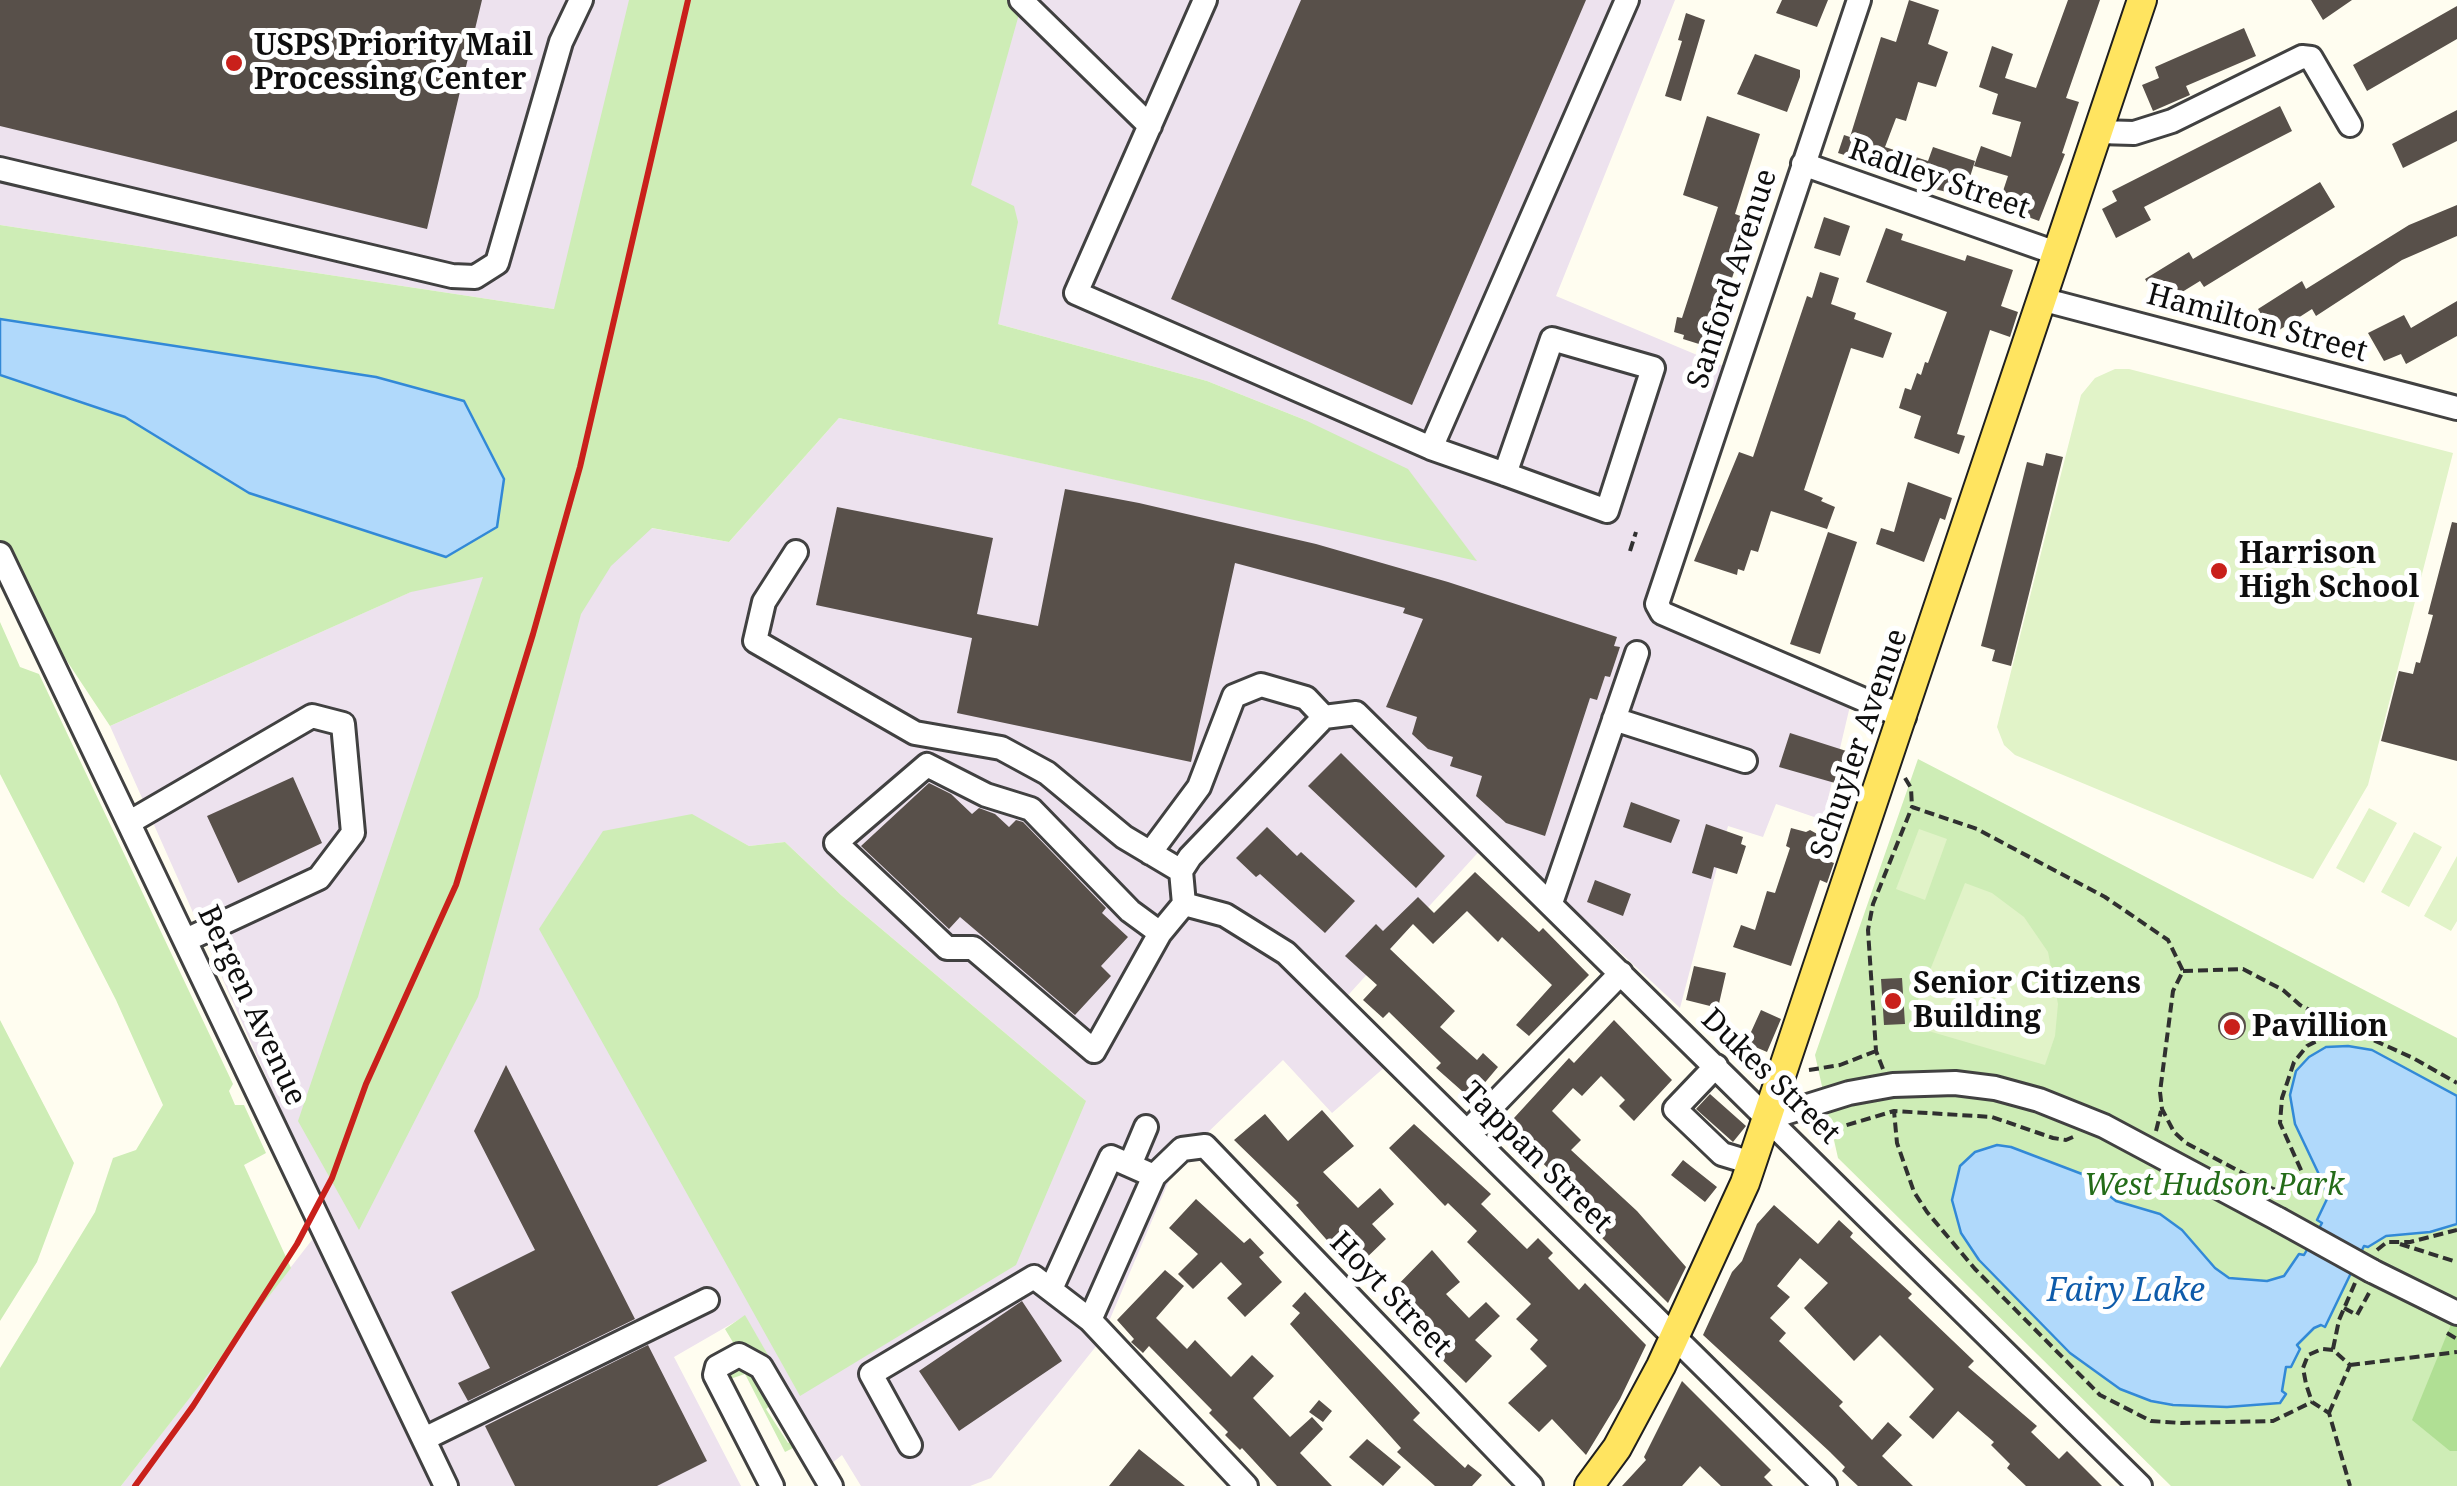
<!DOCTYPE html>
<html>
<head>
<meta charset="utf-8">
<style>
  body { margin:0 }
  canvas { display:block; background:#fffdf0 }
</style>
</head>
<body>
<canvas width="2457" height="1486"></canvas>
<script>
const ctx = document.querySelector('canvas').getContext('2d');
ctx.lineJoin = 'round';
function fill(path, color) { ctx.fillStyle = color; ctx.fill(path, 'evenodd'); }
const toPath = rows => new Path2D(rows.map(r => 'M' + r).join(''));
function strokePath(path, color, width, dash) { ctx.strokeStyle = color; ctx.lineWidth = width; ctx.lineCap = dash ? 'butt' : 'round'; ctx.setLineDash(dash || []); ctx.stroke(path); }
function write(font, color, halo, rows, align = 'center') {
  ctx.font = font + ' "Noto Serif",serif'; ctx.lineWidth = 10; ctx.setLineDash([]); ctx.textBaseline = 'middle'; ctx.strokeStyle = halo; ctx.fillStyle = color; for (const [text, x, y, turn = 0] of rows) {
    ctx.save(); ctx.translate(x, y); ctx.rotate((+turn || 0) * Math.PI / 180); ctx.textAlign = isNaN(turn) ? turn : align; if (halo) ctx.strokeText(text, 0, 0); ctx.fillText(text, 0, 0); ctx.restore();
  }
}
const industrial = toPath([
  [0,0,1675,0,1556,296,1733,370,1649,589,1850,706,1823,820,1776,804,1763,837,1728,826,1680,1008,1494,835,1340,1004,1393,1060,1332,1113,1283,1060,1177,1162,1101,1340,991,1478,970,1486,861,1486,842,1455,831,1464,745,1316,674,1357,741,1486,121,1486,329,1218,110,726,460,570,618,522,729,542,839,418,1476,560,1305,420,1207,381,998,324,554,309,0,225],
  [692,815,749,846,785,842,841,895,1086,1101]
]);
const green = toPath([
  [629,0,1023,0,971,185,1014,206,1018,222,998,324,1207,381,1305,420,1408,469,1477,561,839,418,729,542,652,528,611,566,581,614,478,997,359,1230,298,1121,483,577,411,592,110,726,0,560,0,225,554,309],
  [0,622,20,667,39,674,233,1084,229,1091,235,1105,244,1105,266,1153,244,1165,291,1268,121,1486,0,1486,0,1368,95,1212,113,1158,136,1150,163,1105,116,1000,0,774],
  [1918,759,2457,1038,2457,1486,2171,1486,1838,1158,1815,1055],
  [692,814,749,846,785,842,841,895,1086,1101,1016,1265,800,1396,539,929,603,831],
  [0,1020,74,1163,37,1262,0,1321],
  [745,1315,768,1355,750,1346,734,1344,725,1329],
  [742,1367,751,1372,772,1404,766,1409,788,1443,793,1440,797,1446,785,1452,745,1374,730,1379,730,1371]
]);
const forest = toPath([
  [2454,1317,2457,1317,2457,1451,2450,1451,2412,1420]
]);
const pitch = toPath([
  [2115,369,2129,369,2453,453,2368,785,2313,879,2015,755,2004,745,1997,727,2081,395,2095,378],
  [2369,808,2397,823,2364,883,2336,868],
  [1919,829,1947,839,1925,900,1896,889],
  [2414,832,2442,847,2409,907,2381,892],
  [2457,856,2457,921,2451,931,2424,916],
  [1965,883,1992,893,2024,917,2048,952,2058,1004,2055,1036,2045,1065,1925,1030,1914,1010]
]);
const water = toPath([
  [0,319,376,377,464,401,504,479,497,527,446,557,249,493,125,417,0,375,0,319],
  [2326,1047,2348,1046,2372,1050,2457,1096,2457,1224,2430,1232,2386,1236,2368,1247,2364,1246,2325,1327,2321,1325,2314,1328,2297,1345,2300,1349,2291,1367,2286,1367,2282,1391,2286,1394,2280,1403,2227,1407,2173,1405,2151,1401,2120,1389,2070,1353,1979,1260,1961,1233,1952,1200,1960,1166,1975,1152,1997,1145,2011,1147,2082,1174,2116,1201,2160,1214,2182,1230,2215,1268,2229,1278,2267,1281,2284,1276,2299,1254,2304,1255,2322,1223,2317,1220,2327,1199,2324,1185,2295,1124,2290,1095,2296,1071,2309,1057,2326,1047]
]);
const building = toPath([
  [0,0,482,0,427,229,0,126],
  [1301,0,1586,0,1412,405,1171,299],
  [1782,0,1828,0,1817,27,1776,13],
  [1909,0,1939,10,1928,44,1948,52,1936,87,1918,82,1906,121,1896,118,1885,147,1928,161,1933,147,1975,161,1964,196,1930,188,1931,185,1921,181,1922,179,1838,153,1844,135,1850,137,1881,37,1896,42],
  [2068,0,2100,0,2066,98,2079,102,2062,153,2065,154,2039,221,1998,206,2008,176,1974,166,1981,146,2011,157,2021,122,1992,114,1998,94,1979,87,1992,46,2013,54,2005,78,2036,88],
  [2311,0,2352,0,2323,20],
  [2457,6,2457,39,2367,91,2353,65],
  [1686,13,1705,20,1681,101,1665,96,1682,41,1678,40],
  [2244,28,2256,56,2186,86,2190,95,2153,111,2142,85,2159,78,2155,67],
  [1755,54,1800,70,1800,77,1787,112,1737,94],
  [2280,106,2292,131,2144,207,2151,220,2116,238,2102,209,2117,201,2112,191],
  [2457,110,2457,141,2403,168,2392,144],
  [1707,116,1760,134,1735,214,1757,222,1751,241,1745,239,1730,284,1737,286,1715,349,1683,339,1684,335,1674,332,1677,317,1682,318,1718,207,1683,195],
  [2320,182,2335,207,2204,287,2200,281,2161,305,2145,279,2189,252,2193,259],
  [2457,205,2457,236,2402,260,2316,316,2312,309,2273,334,2258,309,2302,281,2306,289,2409,225],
  [1824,217,1850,226,1840,256,1814,248],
  [1886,228,1903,234,1901,240,1965,261,1967,255,2013,270,2001,306,2018,312,2010,337,1990,330,1957,434,1965,436,1959,454,1914,438,1921,416,1899,408,1905,388,1911,390,1917,373,1921,375,1925,362,1928,363,1947,312,1866,282],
  [1820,272,1839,278,1831,304,1856,313,1854,319,1892,333,1883,358,1851,348,1804,490,1823,498,1821,501,1835,507,1827,529,1771,511,1758,552,1751,550,1744,571,1738,569,1737,575,1694,561,1739,452,1753,457,1807,296,1812,298],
  [2457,301,2457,336,2406,364,2401,354,2384,361,2368,333,2404,315,2411,328],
  [2046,453,2063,457,2011,666,1992,661,1995,650,1981,646,2027,462,2043,466],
  [1908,482,1952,498,1945,520,1940,518,1924,562,1876,544,1881,528,1894,532],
  [1065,489,1139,503,1316,544,1448,582,1617,637,1614,646,1620,647,1610,677,1605,676,1597,700,1590,698,1545,836,1506,823,1476,796,1482,776,1450,766,1453,757,1428,749,1412,734,1417,717,1386,707,1423,619,1403,613,1405,608,1235,563,1191,762,957,713,972,638,816,605,837,507,993,538,977,614,1038,626],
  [2452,522,2457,523,2457,761,2381,741,2399,671,2413,674,2416,662,2420,663,2433,615,2428,614],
  [1828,532,1857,542,1820,654,1790,644],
  [1790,733,1862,756,1856,777,1846,774,1842,785,1779,767],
  [1341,753,1445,856,1416,888,1308,786],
  [293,777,322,843,238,883,207,816],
  [929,783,951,794,972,814,979,808,995,814,1009,827,1016,820,1023,822,1106,908,1102,913,1128,937,1101,966,1111,976,1075,1015,960,917,949,929,861,846],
  [1631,802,1680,820,1671,843,1623,827],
  [1706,824,1743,837,1741,844,1746,846,1737,874,1714,867,1711,879,1692,873],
  [1267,827,1297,856,1301,852,1355,901,1325,933,1260,874,1256,877,1236,858],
  [1791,828,1806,832,1810,830,1828,840,1822,859,1834,863,1827,883,1820,880,1791,966,1733,947,1741,925,1755,930,1767,891,1775,893,1790,848,1786,846],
  [1475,872,1539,932,1543,928,1589,975,1529,1036,1516,1025,1552,985,1502,937,1498,942,1467,911,1433,944,1413,924,1390,949,1455,1011,1440,1027,1477,1060,1483,1053,1498,1067,1471,1099,1436,1068,1441,1063,1389,1012,1383,1018,1363,1000,1377,985,1345,956,1376,924,1383,931,1418,897,1434,913],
  [1595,880,1631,894,1623,916,1587,902],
  [1694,966,1726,973,1718,1008,1686,1000],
  [1902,978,1905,1024,1884,1025,1881,979],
  [1761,1010,1781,1019,1767,1052,1746,1043],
  '2218 1026a14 14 0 1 1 28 0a14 14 0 1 1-28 0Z',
  [1614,1020,1672,1080,1634,1121,1619,1106,1625,1100,1601,1076,1582,1096,1573,1088,1552,1111,1581,1140,1571,1150,1637,1211,1686,1267,1668,1303,1592,1228,1594,1226,1561,1195,1566,1190,1555,1180,1557,1177,1520,1141,1518,1143,1503,1130,1569,1058,1574,1063],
  [506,1065,635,1319,468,1401,458,1383,490,1368,451,1292,535,1250,474,1131],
  [1710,1094,1746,1126,1733,1142,1696,1109],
  [1322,1110,1354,1146,1323,1172,1358,1208,1380,1188,1394,1204,1372,1224,1386,1239,1360,1264,1354,1264,1343,1253,1340,1255,1296,1205,1299,1203,1234,1140,1265,1114,1288,1141],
  [1414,1124,1491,1194,1481,1204,1527,1249,1538,1238,1553,1253,1548,1258,1579,1290,1585,1283,1646,1345,1620,1399,1586,1455,1552,1419,1539,1432,1508,1403,1547,1366,1530,1349,1538,1340,1516,1319,1531,1304,1467,1242,1477,1231,1448,1203,1445,1206,1389,1148],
  [1683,1160,1717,1187,1705,1202,1671,1175],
  [1196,1199,1244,1243,1250,1238,1264,1253,1259,1257,1282,1282,1245,1317,1227,1298,1242,1284,1221,1262,1193,1289,1178,1274,1198,1254,1169,1228],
  [1774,1205,1818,1244,1839,1220,1853,1233,1850,1237,1912,1294,1908,1298,1974,1361,1968,1367,2037,1426,2031,1432,2059,1459,2067,1451,2102,1486,2026,1486,2007,1468,2010,1464,1991,1445,1994,1442,1958,1411,1933,1439,1909,1417,1934,1389,1880,1335,1854,1361,1804,1308,1828,1283,1800,1258,1777,1286,1790,1297,1770,1318,1786,1333,1779,1341,1843,1402,1839,1406,1872,1440,1888,1422,1902,1435,1882,1456,1913,1486,1858,1486,1842,1471,1845,1467,1830,1452,1703,1335,1732,1272,1742,1261,1757,1224],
  [1432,1250,1460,1282,1446,1294,1469,1318,1486,1302,1500,1316,1475,1340,1492,1356,1466,1383,1419,1337,1422,1334,1386,1297],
  [1165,1270,1184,1286,1156,1318,1187,1349,1195,1340,1231,1377,1252,1355,1274,1376,1253,1398,1290,1437,1312,1417,1323,1429,1300,1453,1332,1486,1277,1486,1242,1448,1240,1450,1225,1435,1228,1432,1209,1413,1212,1410,1149,1346,1143,1353,1131,1342,1134,1339,1117,1320],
  [1305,1292,1420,1413,1413,1420,1465,1468,1468,1464,1482,1475,1472,1486,1435,1486,1397,1452,1401,1448,1290,1324,1300,1313,1292,1306],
  [1022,1301,1062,1361,959,1431,919,1371],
  [648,1345,707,1461,657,1486,515,1486,485,1426],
  [1682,1381,1771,1470,1764,1477,1773,1486,1721,1486,1700,1466,1682,1486,1622,1486,1646,1460,1644,1457],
  [1319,1400,1332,1411,1323,1422,1309,1412],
  [1367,1439,1401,1467,1383,1486,1349,1457],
  [1139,1449,1185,1486,1109,1486]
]);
const path = toPath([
  [1630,551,1636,532],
  [1905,778,1911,788,1912,807],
  [2183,971,2243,969,2283,990,2300,1005,2327,1019,2413,1058,2457,1083],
  [1883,1069,1876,1051,1868,930,1873,904,1912,807,1977,829,2005,844,2105,897,2168,940,2183,971,2173,991,2160,1092,2162,1109,2174,1132,2186,1143,2273,1189,2299,1194,2305,1179,2280,1123,2282,1098,2294,1062,2307,1046,2346,1026],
  [1809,1070,1840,1065,1876,1051],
  [2156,1131,2161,1111],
  [2073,1137,2066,1140,2053,1138,1992,1117,1894,1111,1897,1143,1914,1192,1927,1212,1975,1269,2100,1395,2151,1421,2181,1423,2273,1421,2312,1402],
  [1821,1140,1837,1128,1894,1111],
  [2400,1244,2457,1262],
  [2377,1250,2387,1242,2410,1242,2457,1230],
  [2344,1308,2357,1315,2369,1293],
  [2447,1333,2457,1339],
  [2333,1349,2339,1320,2355,1283],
  [2350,1365,2457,1352],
  [2329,1413,2350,1365,2333,1350,2322,1349,2308,1355,2303,1368,2306,1384,2312,1402,2329,1413,2350,1486]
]);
const minor = toPath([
  [1021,0,1150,126],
  [1205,0,1076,293,1431,448],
  [1859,0,1657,604,1662,613,1904,717],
  [2098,132,2134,133,2172,121,2302,57,2311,58,2350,125],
  [1803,164,2056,253],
  [0,169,452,276,475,277,497,263,561,42,581,0],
  [2041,299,2457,408],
  [1505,474,1552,339,1653,368,1607,511,1505,474,1431,448,1627,0],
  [796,552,764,602,755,641,915,733,1001,748,1047,773,1124,837,1181,871],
  [0,554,446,1486],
  [1614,719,1745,761],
  [130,822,312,716,343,724,353,833,319,878,186,940],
  [1150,853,1199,787,1234,696,1261,685,1306,698,1324,717],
  [1551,903,1637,653],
  [1184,904,1181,871,1190,857,1324,717,1356,713,2140,1486],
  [1184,904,1225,915,1286,953,1825,1486],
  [1160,933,1130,911,1031,809,986,795,927,765,836,843,947,948,973,948,1094,1051,1160,933,1184,904],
  [1716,1066,1675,1109,1722,1154,1752,1163],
  [1769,1118,1849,1093,1893,1085,1955,1083,1995,1088,2039,1100,2104,1126,2278,1219],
  [1467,1132,1621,973],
  [1130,1165,1146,1127],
  [1154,1176,1182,1149,1205,1146,1531,1486],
  [2372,1271,2457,1313],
  [1051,1289,1111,1157,1154,1176,1090,1320],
  [424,1439,707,1300],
  [910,1445,871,1374,1034,1277,1090,1320,1246,1486],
  [772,1486,715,1375,717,1367,739,1355,761,1367,831,1486]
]);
const major = toPath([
  [1589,1486,1617,1448,1661,1366,1745,1183,2142,0]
]);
const rail = toPath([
  [135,1486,193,1406,297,1244,332,1178,366,1084,456,885,533,634,580,467,688,0]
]);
const minorBridge = toPath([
  [2278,1219,2372,1271]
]);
const markers = [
  [234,63,10,"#c9201b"],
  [2219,571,10,"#c9201b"],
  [1893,1001,10,"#c9201b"],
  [2232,1027,10,"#c9201b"]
];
const poiNames = [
  ["USPS Priority Mail",254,46],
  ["Processing Center",254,80],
  ["Harrison",2239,554],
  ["High School",2239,588],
  ["Senior Citizens",1913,984],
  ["Building",1913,1018],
  ["Pavillion",2252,1027]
];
const streetNames = [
  ["Radley Street",1939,180,19],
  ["Sanford Avenue",1733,279,-72],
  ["Hamilton Street",2257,324,15],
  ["Schuyler Avenue",1860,744,-71],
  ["Bergen Avenue",251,1006,65],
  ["Dukes Street",1770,1077,44],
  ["Tappan Street",1536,1158,45],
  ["Hoyt Street",1390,1295,46]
];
const parkNames = [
  ["West Hudson Park",2214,1186]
];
const waterNames = [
  ["Fairy Lake",2126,1292]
];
fill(industrial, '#ede2ee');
fill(green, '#ceedb6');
fill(forest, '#b0df94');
fill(pitch, '#e1f3c8');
fill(water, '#b0d9fb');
strokePath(water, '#3289d7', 2.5);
fill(building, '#58504a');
strokePath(minor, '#414141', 28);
strokePath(major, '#1f1f1f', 32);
strokePath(path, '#303030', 4, [10, 5]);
strokePath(minor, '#fff', 22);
strokePath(major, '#ffe460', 28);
strokePath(rail, '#c9201b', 6);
strokePath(minorBridge, '#414141', 28, []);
strokePath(minorBridge, '#fff', 22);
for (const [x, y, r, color] of markers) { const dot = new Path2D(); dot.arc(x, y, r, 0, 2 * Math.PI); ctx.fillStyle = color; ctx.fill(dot); strokePath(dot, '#fff', 4); }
write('bold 30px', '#0e0e0e', '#fff', poiNames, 'left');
write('30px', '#0e0e0e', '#fff', streetNames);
write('italic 30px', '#246c19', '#fff', parkNames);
write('italic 32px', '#0e5baa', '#fff', waterNames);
</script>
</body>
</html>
